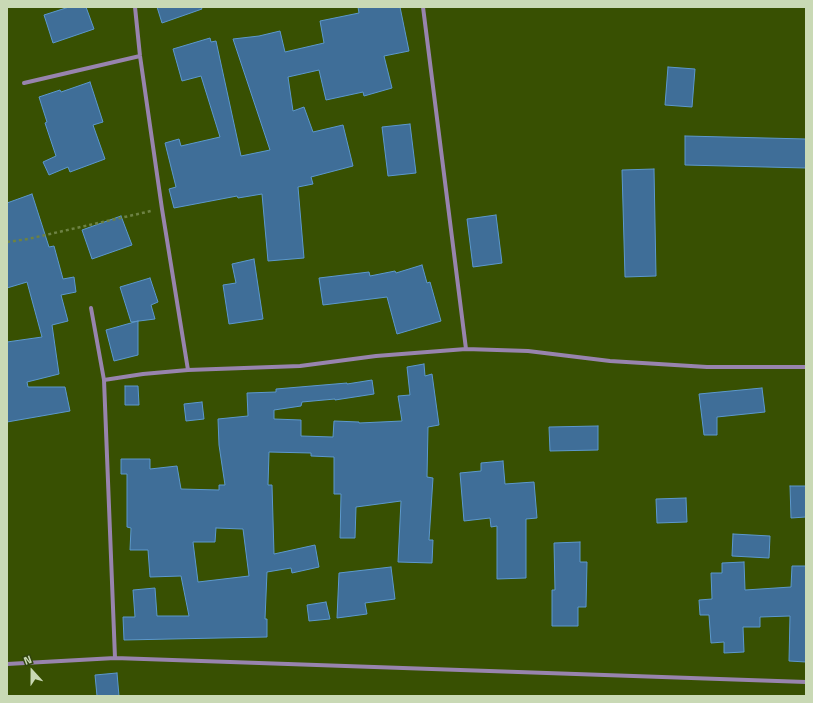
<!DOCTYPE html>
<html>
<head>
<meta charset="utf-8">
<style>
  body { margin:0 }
  #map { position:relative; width:813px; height:703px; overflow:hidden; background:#385002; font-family:"Titillium Web",sans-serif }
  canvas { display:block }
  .frame { position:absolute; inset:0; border:8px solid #c9d9b5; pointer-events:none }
  .north { position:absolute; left:12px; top:651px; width:40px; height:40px; -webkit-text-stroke:3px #31440e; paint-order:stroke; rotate:339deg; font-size:11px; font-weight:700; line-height:16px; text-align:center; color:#c9d9b5 }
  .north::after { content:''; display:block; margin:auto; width:14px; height:18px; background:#c9d9b5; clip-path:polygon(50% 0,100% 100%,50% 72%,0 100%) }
</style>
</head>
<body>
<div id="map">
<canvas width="813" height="703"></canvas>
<div class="frame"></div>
<div class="north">N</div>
</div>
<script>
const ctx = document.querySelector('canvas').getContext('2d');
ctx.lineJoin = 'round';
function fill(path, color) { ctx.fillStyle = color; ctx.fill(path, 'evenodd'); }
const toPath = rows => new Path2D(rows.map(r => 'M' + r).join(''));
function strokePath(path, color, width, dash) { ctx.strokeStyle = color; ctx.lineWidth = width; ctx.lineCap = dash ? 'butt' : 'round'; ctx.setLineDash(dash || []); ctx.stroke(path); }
const building = toPath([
  [69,7,86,7,94,29,53,43,44,15,69,7],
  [157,7,201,7,202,9,162,23,157,7],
  [358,7,400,7,409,51,384,56,392,88,364,96,363,92,326,100,319,70,288,77,293,111,304,107,313,132,343,125,353,166,311,177,313,184,298,187,304,258,268,261,262,194,238,198,237,196,174,208,169,189,176,187,165,143,179,139,181,146,220,137,201,76,182,81,173,49,210,38,211,42,216,41,241,156,270,150,233,39,259,36,280,31,285,52,324,43,320,21,359,13,358,7],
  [668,67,695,69,692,107,665,105,668,67],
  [90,82,103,122,93,125,105,159,70,172,68,167,49,175,43,162,56,156,45,123,47,122,39,97,60,90,61,92,90,82],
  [410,124,416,173,388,176,382,127,410,124],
  [685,136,806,139,806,168,685,165,685,136],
  [654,169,656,276,625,277,622,170,654,169],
  [32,194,49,247,54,246,63,279,74,277,76,292,61,295,68,321,52,325,59,374,27,382,28,387,65,387,70,411,7,422,7,342,42,337,27,282,7,288,7,203,32,194],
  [496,215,502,263,473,267,467,219,496,215],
  [121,216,132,245,92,259,82,230,121,216],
  [254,259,263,319,229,324,223,285,236,283,232,264,254,259],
  [422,265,427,283,430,282,441,321,397,334,387,297,323,305,319,278,369,272,370,276,395,271,396,273,422,265],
  [150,278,158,302,151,305,155,319,131,322,120,287,150,278],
  [138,321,138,355,114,361,106,330,138,321],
  [424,364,425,376,432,374,439,425,428,427,427,477,433,478,429,540,433,540,432,563,398,562,401,501,356,507,355,538,340,538,341,494,334,494,334,457,311,456,311,453,269,452,268,485,272,485,274,554,315,545,319,567,292,573,291,568,267,572,265,619,267,619,267,637,124,640,123,617,135,617,133,590,155,588,157,616,189,616,181,576,150,577,148,550,130,550,131,528,127,527,127,474,121,474,121,459,150,459,150,469,177,466,181,489,219,490,219,485,225,485,219,445,218,419,248,416,247,393,276,392,276,389,347,383,347,384,372,380,374,394,335,400,335,399,302,402,301,406,274,410,274,419,301,420,301,436,333,437,334,421,359,422,359,423,402,421,398,396,410,395,407,367,424,364],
  [216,528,243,529,249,576,198,582,193,542,215,542,216,528],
  [125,386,138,386,139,405,125,405,125,386],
  [762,388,765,412,717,417,717,435,704,435,699,394,762,388],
  [202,402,204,419,186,421,184,404,202,402],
  [598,426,598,450,550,451,549,427,598,426],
  [503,461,505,484,534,482,537,518,526,519,526,578,497,579,497,526,491,527,490,518,464,521,460,473,481,471,481,463,503,461],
  [790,486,806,486,806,517,791,518,790,486],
  [686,498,687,522,657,523,656,499,686,498],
  [733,534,770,536,769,558,732,556,733,534],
  [580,542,580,562,587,562,586,607,578,607,578,626,552,626,552,590,555,590,554,543,580,542],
  [744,562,745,590,791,587,792,566,806,566,806,662,789,661,790,616,760,617,760,627,743,627,744,652,724,653,724,642,711,643,709,615,700,615,699,600,712,599,711,573,722,573,722,563,744,562],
  [391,567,395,599,365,603,367,614,337,618,339,573,391,567],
  [326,602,330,619,309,621,307,605,326,602],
  [117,673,119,696,97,696,95,675,117,673]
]);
const path = toPath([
  [7,242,28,239,151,211]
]);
const street = toPath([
  [135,7,140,56,162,209,188,370],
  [423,7,466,349],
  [24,83,140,56],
  [91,308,104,380,115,658],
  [104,380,143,374,188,370,300,366,376,356,466,349,528,351,610,361,707,367,806,367],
  [7,664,115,658,806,682]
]);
fill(building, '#3f6e98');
strokePath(building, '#5c98cd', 1);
strokePath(path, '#6d8243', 2.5, [3, 3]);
strokePath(street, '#9884ae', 4);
</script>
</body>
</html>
